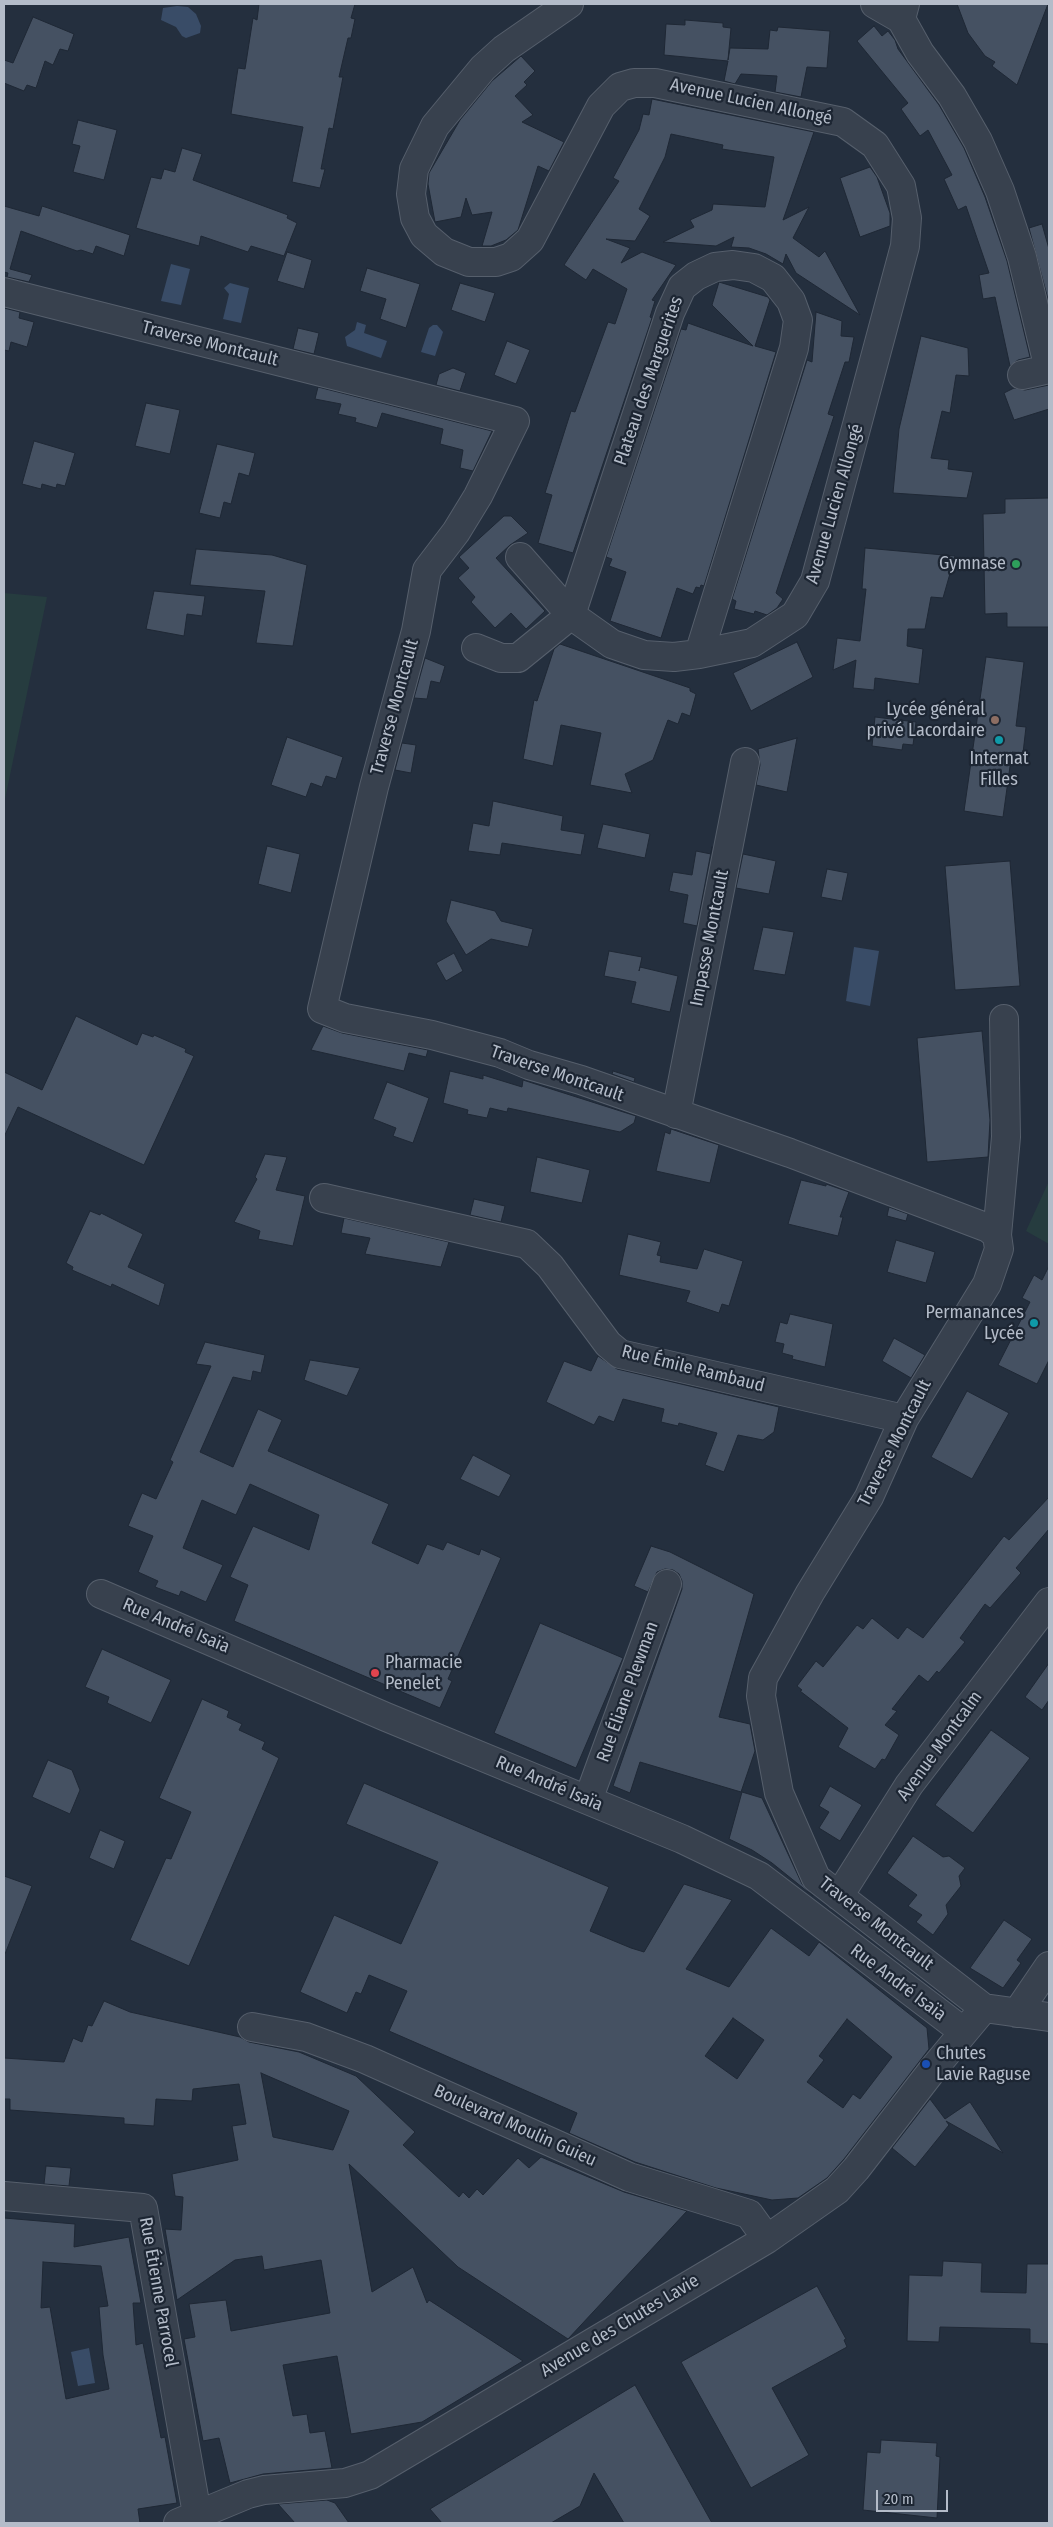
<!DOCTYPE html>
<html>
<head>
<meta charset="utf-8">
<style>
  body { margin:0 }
  #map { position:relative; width:1053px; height:2527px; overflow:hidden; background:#242f3e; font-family:"Fira Sans Condensed",sans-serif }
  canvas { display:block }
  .frame { position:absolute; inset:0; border:5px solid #b4bcc9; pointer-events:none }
  .scale { position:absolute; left:876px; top:2490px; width:72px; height:22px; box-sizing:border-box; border:2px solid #b4bcc9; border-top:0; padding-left:6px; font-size:15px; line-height:18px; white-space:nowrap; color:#b4bcc9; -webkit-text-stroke:4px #1d2633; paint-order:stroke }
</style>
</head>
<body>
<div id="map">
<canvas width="1053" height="2527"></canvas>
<div class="frame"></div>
<div class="scale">20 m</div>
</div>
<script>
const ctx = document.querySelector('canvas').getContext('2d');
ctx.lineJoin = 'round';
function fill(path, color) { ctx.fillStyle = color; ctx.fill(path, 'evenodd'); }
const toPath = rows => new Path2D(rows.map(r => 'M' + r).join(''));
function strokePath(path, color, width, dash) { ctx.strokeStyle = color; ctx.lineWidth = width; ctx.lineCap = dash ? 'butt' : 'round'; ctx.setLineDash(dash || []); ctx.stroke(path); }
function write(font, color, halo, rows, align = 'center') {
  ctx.font = font + ' "Fira Sans Condensed",sans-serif'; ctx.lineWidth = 4.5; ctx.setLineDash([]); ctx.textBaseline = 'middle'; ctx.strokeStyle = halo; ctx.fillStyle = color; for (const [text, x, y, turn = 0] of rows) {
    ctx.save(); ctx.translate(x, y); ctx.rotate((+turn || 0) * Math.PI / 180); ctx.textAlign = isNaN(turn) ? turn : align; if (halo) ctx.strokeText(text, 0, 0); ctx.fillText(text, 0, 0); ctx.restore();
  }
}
const green = toPath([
  [4,593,47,597,4,804],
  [1049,1181,1049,1244,1026,1231]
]);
const water = toPath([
  [177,6,188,7,196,14,201,26,200,33,186,38,182,36,176,27,161,20,163,8],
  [171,264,190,269,181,305,161,301],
  [230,283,249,288,241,323,223,319,229,294,224,288],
  [357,322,366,325,364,333,387,341,381,358,347,346,345,337,355,330],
  [433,325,437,325,443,332,435,356,421,352,429,328],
  [854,947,879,951,870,1006,846,1001],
  [89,2348,95,2383,78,2386,71,2352]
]);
const building = toPath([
  [259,4,355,4,351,18,355,19,351,38,348,38,339,77,343,77,333,129,329,128,321,169,325,169,320,188,292,182,303,127,231,114,238,68,245,69,253,18,257,20,259,4],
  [957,4,1048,4,1017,85,992,66,995,62,985,56,968,33,957,4],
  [33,17,74,34,68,51,60,49,53,65,45,61,36,88,27,85,24,91,4,83,4,60,13,63,33,17],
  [685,20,723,23,723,27,731,28,728,60,730,48,768,49,770,30,777,31,778,27,830,31,827,68,807,67,801,97,775,92,777,76,741,74,735,84,724,81,728,61,664,55,666,24,685,25,685,20],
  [874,26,882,36,888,31,895,40,898,49,939,105,964,148,985,197,1007,261,1030,357,1018,360,1010,366,995,297,983,299,979,275,989,273,966,206,958,210,944,179,952,175,928,130,920,136,901,109,908,103,857,41,874,26],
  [521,56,535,71,524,82,527,85,515,96,533,115,522,122,564,142,549,171,538,166,518,230,506,240,491,246,482,246,492,212,472,215,466,198,461,217,435,222,428,184,429,173,460,120,492,81,521,56],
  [652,99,814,132,783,220,809,207,793,238,819,257,825,251,860,315,796,273,786,254,783,264,766,254,749,248,731,247,734,237,716,246,663,242,694,227,690,220,712,210,713,204,765,207,774,157,722,149,723,145,671,134,665,157,639,209,650,216,635,241,606,239,630,248,621,263,642,252,676,265,652,300,655,301,650,317,652,318,573,553,538,543,552,495,545,493,571,411,575,412,608,322,615,324,627,289,593,269,586,280,564,265,619,181,613,178,639,130,643,114,649,115,652,99],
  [78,120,117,130,104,180,73,172,80,146,72,144,78,120],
  [182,148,202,154,193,180,288,215,287,218,297,223,284,256,251,246,248,252,201,236,199,246,136,228,151,177,161,179,164,169,175,172,182,148],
  [870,167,877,177,890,213,890,226,860,237,840,178,870,167],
  [4,206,39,216,42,206,130,235,124,256,96,246,93,254,81,250,77,251,21,231,10,269,32,275,29,282,7,277,8,273,4,272,4,206],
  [1042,224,1049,249,1049,303,1029,228,1042,224],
  [287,252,312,260,304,289,277,281,287,252],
  [367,268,420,284,406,328,380,319,386,299,360,291,367,268],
  [719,282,768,297,770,300,755,346,776,352,704,586,701,585,700,588,696,587,693,594,677,588,661,638,610,621,626,572,609,566,612,559,606,557,681,329,686,330,688,323,753,346,712,305,719,282],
  [460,283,495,293,485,322,451,310,460,283],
  [4,308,20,312,19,318,34,322,27,347,11,342,9,351,4,350,4,308],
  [816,312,842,321,841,336,854,337,849,362,845,362,828,414,834,416,776,593,783,599,777,608,767,615,755,611,754,614,734,609,736,601,732,599,807,360,812,362,816,312],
  [298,328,319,333,314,354,293,349,298,328],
  [921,336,968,348,969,376,956,375,950,413,942,411,931,458,949,460,948,469,973,472,967,498,893,493,899,429,921,336],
  [507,341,530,350,516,384,494,375,507,341],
  [453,368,466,373,460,391,436,385,439,374,453,368],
  [1049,385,1049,409,1014,420,1004,393,1014,388,1025,390,1049,385],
  [318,387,492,431,473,471,460,468,463,450,440,444,443,429,382,413,377,428,355,422,356,418,338,414,341,404,315,399,318,387],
  [146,403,180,410,170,454,135,446,146,403],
  [34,441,75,453,65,486,57,484,56,488,42,484,41,489,22,484,34,441],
  [217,444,255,453,249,476,239,473,231,504,224,502,220,518,199,513,217,444],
  [1049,498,1049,627,1007,627,1007,613,985,614,983,514,1005,513,1005,499,1049,498],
  [504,516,511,516,528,533,510,545,496,558,545,611,526,629,511,613,495,628,471,602,475,597,458,578,469,568,459,557,504,516],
  [865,548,955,556,943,598,931,597,925,629,908,629,907,646,923,649,919,684,875,678,874,690,853,688,856,660,833,670,837,638,860,641,866,589,862,589,865,548],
  [196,549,272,555,307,565,293,646,256,643,265,591,190,585,196,549],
  [154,591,205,596,202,616,187,614,184,636,146,629,154,591],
  [797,642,813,677,751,711,733,673,797,642],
  [560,644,690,688,690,691,696,694,690,716,682,713,678,724,668,720,653,760,625,774,632,793,590,785,601,733,561,725,553,766,523,759,534,700,537,701,554,649,560,644],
  [986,657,1024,662,1016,726,1026,727,1023,753,1012,752,1003,817,964,811,986,657],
  [425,658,445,666,440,683,431,681,427,699,414,698,425,658],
  [875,717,916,722,913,745,903,744,902,750,872,746,875,717],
  [287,737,343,757,336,779,326,776,322,787,311,783,306,797,271,785,287,737],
  [797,738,787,792,756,785,760,765,758,749,797,738],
  [402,743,416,745,411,773,395,770,402,743],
  [493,801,563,816,561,830,585,834,581,855,502,843,500,855,468,851,473,823,489,826,493,801],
  [603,824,650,834,645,858,597,848,603,824],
  [267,846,300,854,291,893,258,884,267,846],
  [712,847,697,926,683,923,688,895,669,891,673,872,692,875,696,851,711,854,712,847],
  [743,854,776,861,769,894,736,888,743,854],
  [1010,861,1020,986,955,990,945,866,1010,861],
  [827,869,848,873,842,901,821,897,827,869],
  [451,900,495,911,501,921,533,929,528,947,491,939,466,955,446,921,451,900],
  [763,927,794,932,785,975,753,970,763,927],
  [609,951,642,957,639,971,640,967,678,976,670,1012,631,1003,636,982,604,976,609,951],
  [454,953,463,971,446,981,436,963,454,953],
  [76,1016,137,1045,142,1033,153,1037,154,1035,186,1049,185,1052,194,1056,144,1165,18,1107,4,1137,4,1072,42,1090,76,1016],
  [323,1026,342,1033,428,1050,426,1057,409,1053,404,1071,311,1050,323,1026],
  [982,1031,990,1120,988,1157,927,1162,917,1038,982,1031],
  [450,1071,483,1079,483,1075,522,1087,523,1080,636,1116,634,1123,620,1132,508,1108,507,1112,490,1108,487,1118,467,1114,468,1110,443,1103,450,1071],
  [613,1071,635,1078,634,1082,612,1074,613,1071],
  [387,1082,429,1098,413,1143,393,1136,396,1128,373,1119,387,1082],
  [671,1129,719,1145,710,1183,656,1171,665,1132,670,1134,671,1129],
  [265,1154,287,1157,276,1190,305,1196,293,1246,258,1239,260,1231,234,1222,257,1179,255,1177,265,1154],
  [537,1157,590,1170,582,1203,530,1192,537,1157],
  [801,1180,826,1186,826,1184,849,1192,840,1217,843,1217,838,1236,788,1224,801,1180],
  [474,1199,505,1206,501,1222,470,1215,474,1199],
  [889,1207,908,1214,906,1221,887,1216,889,1207],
  [90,1211,100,1215,101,1213,143,1234,128,1267,165,1284,159,1306,112,1284,111,1287,72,1270,73,1267,66,1263,90,1211],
  [344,1218,449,1242,441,1267,365,1254,370,1238,341,1233,344,1218],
  [628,1234,661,1242,657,1255,661,1256,660,1262,697,1269,704,1249,743,1261,729,1306,722,1304,719,1313,686,1302,690,1291,619,1275,628,1234],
  [896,1240,935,1252,926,1283,887,1272,896,1240],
  [1049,1266,1049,1360,1037,1384,998,1365,1030,1302,1022,1298,1034,1275,1042,1280,1049,1266],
  [790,1314,833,1324,825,1367,792,1359,793,1356,782,1353,784,1344,775,1342,780,1322,787,1324,790,1314],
  [894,1338,925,1355,911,1378,882,1361,894,1338],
  [205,1342,265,1355,261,1373,253,1371,251,1381,233,1377,200,1452,233,1467,258,1409,282,1420,268,1451,389,1504,372,1543,418,1564,427,1544,443,1550,447,1542,479,1555,481,1549,501,1558,448,1679,452,1681,440,1708,234,1621,248,1585,230,1577,253,1526,309,1550,319,1515,250,1484,236,1515,202,1500,183,1548,223,1565,206,1602,181,1591,179,1596,155,1587,158,1581,138,1572,153,1536,128,1526,142,1493,156,1499,173,1462,170,1460,211,1366,196,1364,205,1342],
  [598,1356,617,1369,779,1407,774,1432,763,1440,738,1435,724,1472,705,1465,717,1433,679,1423,678,1426,661,1422,664,1409,623,1399,614,1422,599,1416,594,1425,546,1402,564,1361,591,1371,598,1356],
  [310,1360,360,1368,347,1396,304,1380,310,1360],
  [967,1391,1009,1413,972,1479,931,1457,967,1391],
  [473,1455,511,1475,499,1497,460,1479,473,1455],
  [1049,1497,1049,1529,1016,1568,1021,1573,990,1608,985,1604,960,1638,965,1642,939,1673,937,1671,928,1682,919,1675,892,1709,897,1711,885,1725,899,1735,885,1760,882,1759,875,1769,838,1747,848,1728,800,1691,802,1690,797,1686,816,1661,823,1667,857,1625,863,1629,872,1618,898,1639,907,1627,923,1638,1004,1536,1009,1540,1049,1497],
  [651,1546,670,1552,754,1594,719,1717,750,1724,755,1751,741,1792,640,1762,630,1793,613,1786,682,1589,682,1581,679,1574,673,1570,665,1569,657,1572,648,1592,634,1586,651,1546],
  [540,1623,623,1658,576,1768,494,1733,540,1623],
  [102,1649,171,1680,151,1723,107,1703,109,1697,85,1687,102,1649],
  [1049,1663,1049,1700,1042,1710,1025,1697,1049,1663],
  [202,1699,229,1711,227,1717,242,1724,239,1730,265,1742,262,1749,279,1758,189,1966,130,1940,166,1858,171,1859,191,1812,159,1798,202,1699],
  [991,1730,1030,1758,973,1833,935,1805,991,1730],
  [48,1760,72,1770,80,1790,70,1814,32,1797,48,1760],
  [364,1783,609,1887,590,1931,631,1948,644,1952,684,1884,732,1900,686,1969,729,1987,771,1928,809,1956,819,1942,927,2028,929,2049,844,2159,827,2178,798,2198,772,2200,716,2188,635,2162,569,2133,577,2113,389,2031,407,1991,369,1975,361,1994,356,1992,347,2013,300,1992,334,1915,401,1944,438,1862,346,1824,364,1783],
  [733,2018,764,2040,737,2079,705,2056,733,2018],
  [847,2019,892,2057,860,2099,853,2094,843,2108,807,2082,824,2060,819,2056,847,2019],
  [830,1786,862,1805,840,1841,819,1828,829,1812,819,1806,830,1786],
  [742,1792,762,1798,802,1884,813,1896,772,1863,752,1850,729,1839,742,1792],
  [100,1830,125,1841,114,1869,89,1858,100,1830],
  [913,1836,943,1857,949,1856,965,1868,959,1876,961,1886,946,1905,948,1914,933,1935,916,1922,922,1915,908,1906,917,1895,887,1873,913,1836],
  [4,1876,32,1886,5,1954,4,1954,4,1876],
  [1004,1920,1032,1939,1017,1960,1021,1963,1003,1988,970,1968,1004,1920],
  [104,2001,130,2012,240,2037,249,2042,299,2052,356,2076,415,2132,403,2145,459,2197,463,2192,469,2198,477,2189,483,2195,518,2158,529,2168,541,2157,624,2192,687,2211,568,2339,458,2267,349,2164,372,2292,413,2267,427,2303,429,2300,523,2361,422,2422,351,2434,337,2356,283,2365,293,2416,307,2414,310,2433,325,2431,332,2468,263,2474,230,2483,219,2438,203,2441,184,2339,195,2337,189,2304,226,2300,231,2331,330,2313,321,2260,264,2270,262,2256,235,2260,177,2300,165,2229,181,2230,183,2197,175,2196,172,2174,238,2160,232,2126,246,2124,239,2084,193,2089,192,2101,156,2099,154,2126,124,2124,124,2118,10,2110,10,2099,4,2099,4,2058,64,2062,73,2038,82,2042,88,2025,92,2026,104,2001],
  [261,2073,349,2111,333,2150,273,2137,261,2073],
  [930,2099,945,2119,970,2102,1003,2153,946,2121,949,2125,915,2167,892,2148,930,2099],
  [46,2166,71,2168,69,2186,44,2184,46,2166],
  [4,2218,75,2224,74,2247,129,2237,141,2303,133,2303,136,2345,143,2343,161,2438,165,2437,177,2503,138,2509,140,2523,4,2523,4,2218],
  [43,2262,101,2266,108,2306,99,2307,103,2355,109,2389,66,2399,50,2307,41,2308,43,2262],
  [943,2261,982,2263,981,2292,1026,2293,1027,2264,1049,2264,1049,2344,1030,2343,1030,2329,940,2327,939,2342,907,2341,909,2275,942,2276,943,2261],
  [817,2286,846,2339,844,2340,847,2347,772,2388,809,2455,751,2488,681,2362,817,2286],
  [635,2385,712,2523,624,2523,594,2473,580,2506,551,2523,442,2523,430,2509,635,2385],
  [881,2440,937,2443,936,2456,940,2457,937,2518,863,2510,867,2452,880,2453,881,2440],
  [327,2500,335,2503,349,2523,295,2523,278,2504,327,2500]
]);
const minor = toPath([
  [569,4,504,49,483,68,435,126,414,169,411,194,415,218,424,235,444,252,469,262,496,262,511,257,530,240,601,106,620,87,634,83,655,83,843,122,875,145,901,186,907,218,905,246,815,581,795,615,752,643,699,654,674,657,644,655,612,644,571,615,670,313,682,287,696,276,715,267,733,265,754,268,773,278,791,301,798,320,794,348,699,654],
  [875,4,901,19],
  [905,4,901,19,920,53,952,96,978,141,1000,191,1022,257,1049,369,1022,375],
  [4,292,515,421,478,496,456,532,427,570,416,631,374,787,322,1009,345,1018,432,1035,500,1053,529,1065,581,1080,790,1153,988,1228,997,1235],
  [476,648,501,658,518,658,571,615,520,557],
  [1004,1019,1006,1137,997,1235,999,1249,987,1284,904,1419,869,1497,810,1593,763,1678,761,1696,779,1793,816,1878,984,2008,1049,2017],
  [676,1114,745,762],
  [324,1198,527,1244,550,1266,608,1344,620,1354,904,1419],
  [101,1594,386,1717,682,1839,759,1876,964,2032],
  [588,1800,667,1584],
  [839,1896,909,1785,1049,1602],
  [1017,2013,1049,1966],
  [252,2027,306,2037,365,2059,629,2177,749,2214,767,2239],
  [4,2196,143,2208,197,2514],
  [178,2523,248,2494,264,2490,345,2483,370,2475,767,2239,837,2190,856,2169,934,2068,984,2008]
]);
const markers = [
  [1016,564,5,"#2e9e5b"],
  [995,720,5,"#8d6e63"],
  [999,740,5,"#0f9aa8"],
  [1034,1323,5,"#0f9aa8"],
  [375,1673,5,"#e0444e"],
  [926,2064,5,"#1a4fb4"]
];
const streetNames = [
  ["Avenue Lucien Allongé",751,102,12],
  ["Traverse Montcault",210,344,14],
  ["Plateau des Marguerites",649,381,-71],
  ["Avenue Lucien Allongé",835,504,-74],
  ["Traverse Montcault",395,707,-75],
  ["Impasse Montcault",710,938,-79],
  ["Traverse Montcault",557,1074,19],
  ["Rue Émile Rambaud",693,1369,14],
  ["Traverse Montcault",895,1443,-63],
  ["Rue André Isaïa",176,1626,23],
  ["Rue Éliane Plewman",628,1692,-70],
  ["Avenue Montcalm",940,1746,-54],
  ["Rue André Isaïa",549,1784,23],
  ["Traverse Montcault",876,1924,38],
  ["Rue André Isaïa",898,1983,37],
  ["Boulevard Moulin Guieu",515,2126,24],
  ["Rue Étienne Parrocel",158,2292,80],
  ["Avenue des Chutes Lavie",620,2326,-31]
];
const poiNames = [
  ["Gymnase",1006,564],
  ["Lycée général",985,710],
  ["privé Lacordaire",985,731],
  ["Internat",999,759,"center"],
  ["Filles",999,780,"center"],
  ["Permanances",1024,1313],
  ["Lycée",1024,1334],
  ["Pharmacie",385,1663,"left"],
  ["Penelet",385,1684,"left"],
  ["Chutes",936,2054,"left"],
  ["Lavie Raguse",936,2075,"left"]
];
fill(green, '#263c3f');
fill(water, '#394c67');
fill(building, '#455162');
strokePath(building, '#1f2835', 1);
strokePath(minor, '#565f6c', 30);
strokePath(minor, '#38414e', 28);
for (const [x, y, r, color] of markers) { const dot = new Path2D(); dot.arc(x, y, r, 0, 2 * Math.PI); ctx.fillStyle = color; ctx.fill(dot); strokePath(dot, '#1d2633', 2); }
write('18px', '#b4bcc9', '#1d2633', streetNames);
write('18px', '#b4bcc9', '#1d2633', poiNames, 'right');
</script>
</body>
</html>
